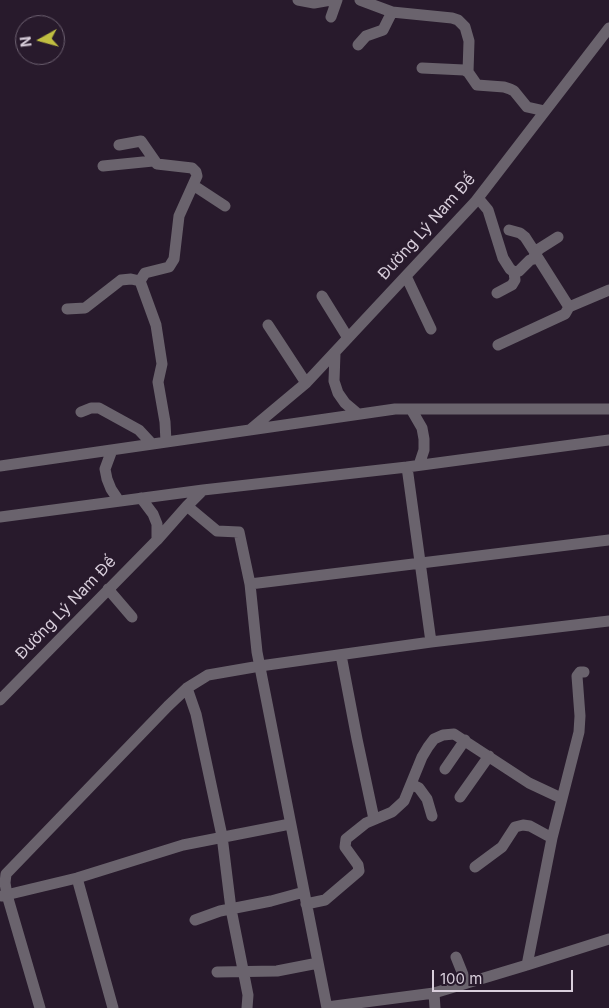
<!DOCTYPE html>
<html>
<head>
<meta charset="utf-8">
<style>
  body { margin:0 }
  #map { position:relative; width:609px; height:1008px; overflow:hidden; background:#281a2c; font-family:Inter,sans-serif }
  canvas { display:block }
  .north { position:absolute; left:15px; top:15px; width:50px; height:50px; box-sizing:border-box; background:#281a2c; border:1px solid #6e6272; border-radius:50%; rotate:263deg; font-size:14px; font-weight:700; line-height:20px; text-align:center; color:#d8cedb }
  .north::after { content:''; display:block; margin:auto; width:18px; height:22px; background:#c0be41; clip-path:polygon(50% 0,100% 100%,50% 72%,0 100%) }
  .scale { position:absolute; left:432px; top:970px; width:141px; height:22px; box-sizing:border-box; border:2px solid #d8cedb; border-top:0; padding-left:6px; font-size:15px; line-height:18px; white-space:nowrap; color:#d8cedb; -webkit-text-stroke:4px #281a2c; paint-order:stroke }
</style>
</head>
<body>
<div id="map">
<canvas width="609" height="1008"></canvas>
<div class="north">N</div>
<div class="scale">100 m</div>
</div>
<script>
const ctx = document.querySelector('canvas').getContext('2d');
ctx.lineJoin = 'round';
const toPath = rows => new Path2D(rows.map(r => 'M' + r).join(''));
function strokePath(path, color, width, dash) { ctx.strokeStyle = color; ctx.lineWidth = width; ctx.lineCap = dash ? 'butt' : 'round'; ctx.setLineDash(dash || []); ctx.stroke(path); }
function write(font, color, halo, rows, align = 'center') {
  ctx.font = font + ' Inter,sans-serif'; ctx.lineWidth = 5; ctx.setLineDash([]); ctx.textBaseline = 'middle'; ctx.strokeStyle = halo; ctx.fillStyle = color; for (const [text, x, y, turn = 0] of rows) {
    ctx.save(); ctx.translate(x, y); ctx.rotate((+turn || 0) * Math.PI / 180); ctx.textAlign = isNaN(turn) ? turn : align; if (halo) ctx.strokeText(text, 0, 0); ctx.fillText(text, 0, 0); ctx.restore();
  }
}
const minor = toPath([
  [298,0,314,3,331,0],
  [360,0,392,12,452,18,458,20,465,27,469,41,468,72],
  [331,17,337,0],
  [358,45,366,36,383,30,392,12],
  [422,68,464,70,468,72,477,85,504,87,510,89,514,91,527,107,545,111],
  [119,145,141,141,157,164,192,168,196,172,197,176,179,216,174,259,169,267,145,273,140,281,156,325,162,364,158,382,165,422,166,442],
  [103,166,153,161],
  [193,185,225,206],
  [478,198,488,210,503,258,510,269,514,272,519,271,530,260,538,258,569,307],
  [509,230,520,233,525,237,536,254],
  [533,258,539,249,558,237],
  [406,276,431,329],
  [497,293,512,285,515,280,514,272],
  [322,296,348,338],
  [67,309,85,308,121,280,131,279,140,281],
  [268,325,306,383],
  [498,345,565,314,569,307,609,290],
  [335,353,334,381,338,393,345,403,358,414],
  [411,409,422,428,424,439,424,450,419,465],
  [81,412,91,408,99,408,139,430,152,444],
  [251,429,306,383,475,202,609,28],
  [112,450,105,469,107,479,111,489,119,501],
  [0,466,395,409,609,409],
  [407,467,431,642],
  [141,498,153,514,157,524,157,540],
  [187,506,217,531,239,532,250,584,257,652,327,1008],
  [0,517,203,490,407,467,609,440],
  [250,584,609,540],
  [108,589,132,617],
  [341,655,357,739,374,819],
  [187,688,196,714,222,836,231,909,248,995,247,1008],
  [0,700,157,540,187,506,203,490],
  [445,769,465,740],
  [411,784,419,788,427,799,432,816],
  [460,797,489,756],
  [475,867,502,847,515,827,523,825,530,826,552,838],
  [77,878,113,1008],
  [2,896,77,878,183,845,290,824],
  [306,904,325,900,359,871,358,865,345,847,346,839,366,823,392,812,404,801,422,757,428,747,434,739,443,735,454,734,529,783,561,798],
  [195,920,220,911,271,901,304,892],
  [456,957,466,982],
  [527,965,552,838,579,732,580,716,577,676,580,672,584,672],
  [217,972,277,971,318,963],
  [434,993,435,1008],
  [327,1007,434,993,527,965,609,939],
  [40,1008,7,895,5,883,6,874,168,706,187,688,208,675,260,666,431,642,609,621]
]);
const streetNames = [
  ["Đường Lý Nam Đế",427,227,-48],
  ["Đường Lý Nam Đế",66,608,-46]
];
strokePath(minor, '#6a636d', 11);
write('16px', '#d8cedb', '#281a2c', streetNames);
</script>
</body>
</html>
